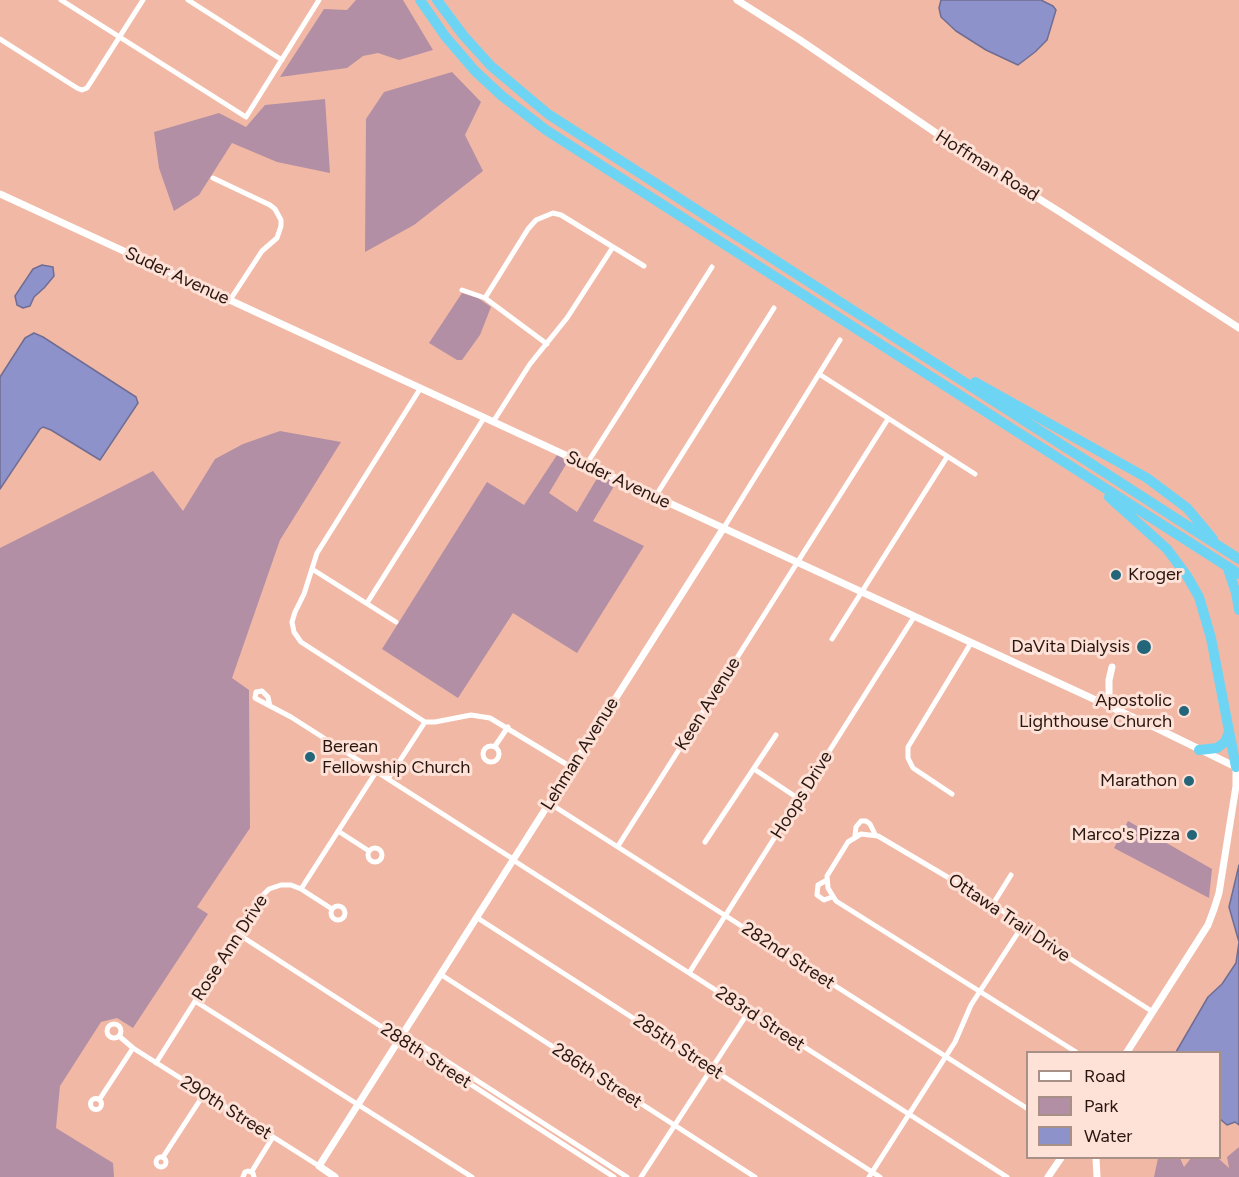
<!DOCTYPE html>
<html>
<head>
<meta charset="utf-8">
<style>
  body { margin:0 }
  #map { position:relative; width:1239px; height:1177px; overflow:hidden; background:#f1b9a5; font-family:Figtree,sans-serif }
  canvas { display:block }
  .legend { position:absolute; left:1026px; top:1051px; width:195px; height:108px; box-sizing:border-box; background:#fee1d7; border:2px solid #a99087; margin:0; padding:8px 10px; list-style:none; font-size:18px; color:#29160f }
  .legend li { display:flex; align-items:center; gap:12px; height:30px }
  .legend b { width:30px; border:2px solid #a99087 }
</style>
</head>
<body>
<div id="map">
<canvas width="1239" height="1177"></canvas>
<ul class="legend">
<li><b style="height:8px;background:#fff"></b>Road</li>
<li><b style="height:16px;background:#b28fa5"></b>Park</li>
<li><b style="height:16px;background:#8e92cb"></b>Water</li>
</ul>
</div>
<script>
const ctx = document.querySelector('canvas').getContext('2d');
ctx.lineJoin = 'round';
function fill(path, color) { ctx.fillStyle = color; ctx.fill(path, 'evenodd'); }
const toPath = rows => new Path2D(rows.map(r => 'M' + r).join(''));
function strokePath(path, color, width, dash) { ctx.strokeStyle = color; ctx.lineWidth = width; ctx.lineCap = dash ? 'butt' : 'round'; ctx.setLineDash(dash || []); ctx.stroke(path); }
function write(font, color, halo, rows, align = 'center') {
  ctx.font = font + ' Figtree,sans-serif'; ctx.lineWidth = 6; ctx.setLineDash([]); ctx.textBaseline = 'middle'; ctx.strokeStyle = halo; ctx.fillStyle = color; for (const [text, x, y, turn = 0] of rows) {
    ctx.save(); ctx.translate(x, y); ctx.rotate((+turn || 0) * Math.PI / 180); ctx.textAlign = isNaN(turn) ? turn : align; if (halo) ctx.strokeText(text, 0, 0); ctx.fillText(text, 0, 0); ctx.restore();
  }
}
const green = toPath([
  [356,0,403,0,433,50,399,60,378,53,363,56,347,68,280,77,324,9,347,10],
  [452,72,481,102,465,135,483,171,414,225,365,252,366,119,384,92],
  [325,99,330,173,277,162,232,143,199,195,174,211,159,168,154,132,219,113,246,127,265,105],
  [462,293,478,298,491,307,480,335,462,360,457,360,429,343],
  [280,431,341,442,280,540,232,678,249,690,250,828,197,907,208,914,133,1028,117,1018,101,1022,60,1086,56,1128,113,1163,114,1177,0,1177,0,548,153,471,183,511,215,459,243,444],
  [557,455,568,461,549,493,577,512,599,475,616,483,593,521,644,546,577,653,513,613,458,698,382,649,487,482,524,505],
  [1128,821,1212,869,1209,898,1114,848],
  [1239,1147,1239,1177,1154,1177,1158,1158,1180,1158,1184,1167,1191,1158,1218,1158,1229,1168,1227,1157]
]);
const water = toPath([
  [941,0,1041,0,1053,6,1056,10,1047,40,1035,52,1018,65,986,50,956,31,941,17,939,8,941,0],
  [42,265,53,267,54,276,44,288,34,297,30,306,23,308,17,305,15,296,33,269,42,265],
  [34,333,43,337,136,397,138,403,100,460,51,430,43,427,40,429,0,489,0,377,25,338,34,333],
  [1239,865,1239,1125,1235,1122,1227,1125,1220,1119,1220,1052,1176,1052,1208,997,1222,984,1236,963,1239,942,1229,907,1239,865]
]);
const minor = toPath([
  [61,0,246,117,319,0],
  [188,0,282,60],
  [0,39,77,88,82,90,87,88,143,0],
  [213,178,270,205,275,209,281,220,281,226,277,238,262,251,230,300],
  [462,290,485,298,547,344],
  [485,298,528,229,536,220,553,213,561,215,644,266],
  [819,374,975,474],
  [420,389,317,553,304,594,295,612,292,622,294,632,301,642,425,722,435,722,471,715,490,718,571,767],
  [493,422,530,364,567,318,613,247],
  [586,465,712,267],
  [655,497,774,308],
  [723,529,840,340],
  [312,569,396,622],
  [367,603,484,418],
  [832,639,947,457],
  [270,706,255,698,256,692,262,691,268,697,270,706,291,717,513,859],
  '483 754a8 8 0 1 1 16 0a8 8 0 1 1-16 0Z',
  [495,746,508,727],
  [754,769,799,799],
  [388,779,425,722],
  [952,794,913,768,908,758,908,747,971,643],
  [549,803,1028,1109],
  [338,831,369,851],
  [855,836,856,827,861,821,866,821,870,824,875,834],
  [705,842,776,735],
  [618,846,888,419],
  '368 855a7 7 0 1 1 14 0a7 7 0 1 1-14 0Z',
  [513,860,1007,1177],
  [827,880,818,885,817,895,824,900,832,897],
  [301,889,376,772],
  [993,904,1011,875],
  '331 913a7 7 0 1 1 14 0a7 7 0 1 1-14 0Z',
  [476,917,880,1177],
  [238,934,614,1177],
  [689,973,914,617],
  [440,974,755,1177],
  [195,1001,472,1177],
  '107 1031a7 7 0 1 1 14 0a7 7 0 1 1-14 0Z',
  [403,1033,627,1177],
  [119,1036,133,1048,319,1166],
  [1076,1052,836,901,828,888,827,876,848,842,861,834,878,836,993,904,1061,953,1153,1012],
  [156,1063,261,897,269,889,281,885,291,885,301,889,332,909],
  '90.5 1104a5.5 5.5 0 1 1 11 0a5.5 5.5 0 1 1-11 0Z',
  [99,1100,133,1048],
  '156 1162a5 5 0 1 1 10 0a5 5 0 1 1-10 0Z',
  [163,1157,204,1094],
  [252,1171,273,1137],
  [243,1177,245,1172,248,1171,253,1173,254,1177],
  [641,1177,749,1011],
  [869,1177,955,1042,971,1005,1023,925]
]);
const tertiary = toPath([
  [737,0,800,40,961,150,1060,212,1239,328],
  [0,194,1152,726,1236,767,1236,786,1219,893,1214,909,1208,925,1127,1052],
  [1112,667,1109,680,1109,696,1121,710],
  [1096,1158,1097,1177],
  [335,1177,319,1166,723,529],
  [1048,1177,1061,1158]
]);
const motorway = toPath([
  [420,0,445,36,475,71,502,96,546,130,1239,574],
  [437,0,463,35,491,66,548,114,1239,559],
  [975,382,1147,478,1187,508,1213,539],
  [1109,497,1167,549,1187,576,1199,597,1211,638,1236,767],
  [1227,566,1236,593,1239,610],
  [1199,750,1217,748,1225,742,1229,732]
]);
const markers = [
  [1116,575,6,"#246679"],
  [1144,647,8,"#246679"],
  [1184,711,6,"#246679"],
  [310,757,6,"#246679"],
  [1189,781,6,"#246679"],
  [1192,835,6,"#246679"]
];
const streetNames = [
  ["Hoffman Road",987,166,32],
  ["Suder Avenue",177,276,25],
  ["Suder Avenue",618,480,25],
  ["Keen Avenue",708,704,-58],
  ["Lehman Avenue",580,754,-58],
  ["Hoops Drive",802,795,-58],
  ["Ottawa Trail Drive",1009,918,34],
  ["Rose Ann Drive",230,948,-57],
  ["282nd Street",788,956,33],
  ["283rd Street",760,1019,33],
  ["285th Street",678,1047,33],
  ["288th Street",426,1056,33],
  ["286th Street",597,1076,33],
  ["290th Street",226,1108,32]
];
const poiNames = [
  ["Kroger",1128,575,"left"],
  ["DaVita Dialysis",1130,647],
  ["Apostolic",1172,701],
  ["Lighthouse Church",1172,722],
  ["Berean",322,747,"left"],
  ["Fellowship Church",322,768,"left"],
  ["Marathon",1177,781],
  ["Marco's Pizza",1180,835]
];
fill(green, '#b28fa5');
fill(water, '#8e92cb');
strokePath(water, '#706d93', 1.5);
strokePath(minor, '#fff', 5);
strokePath(tertiary, '#fff', 7);
strokePath(motorway, '#6ed4f4', 10);
for (const [x, y, r, color] of markers) { const dot = new Path2D(); dot.arc(x, y, r, 0, 2 * Math.PI); ctx.fillStyle = color; ctx.fill(dot); strokePath(dot, '#fee1d7', 2); }
write('18px', '#29160f', '#fee1d7', streetNames);
write('18px', '#29160f', '#fee1d7', poiNames, 'right');
</script>
</body>
</html>
